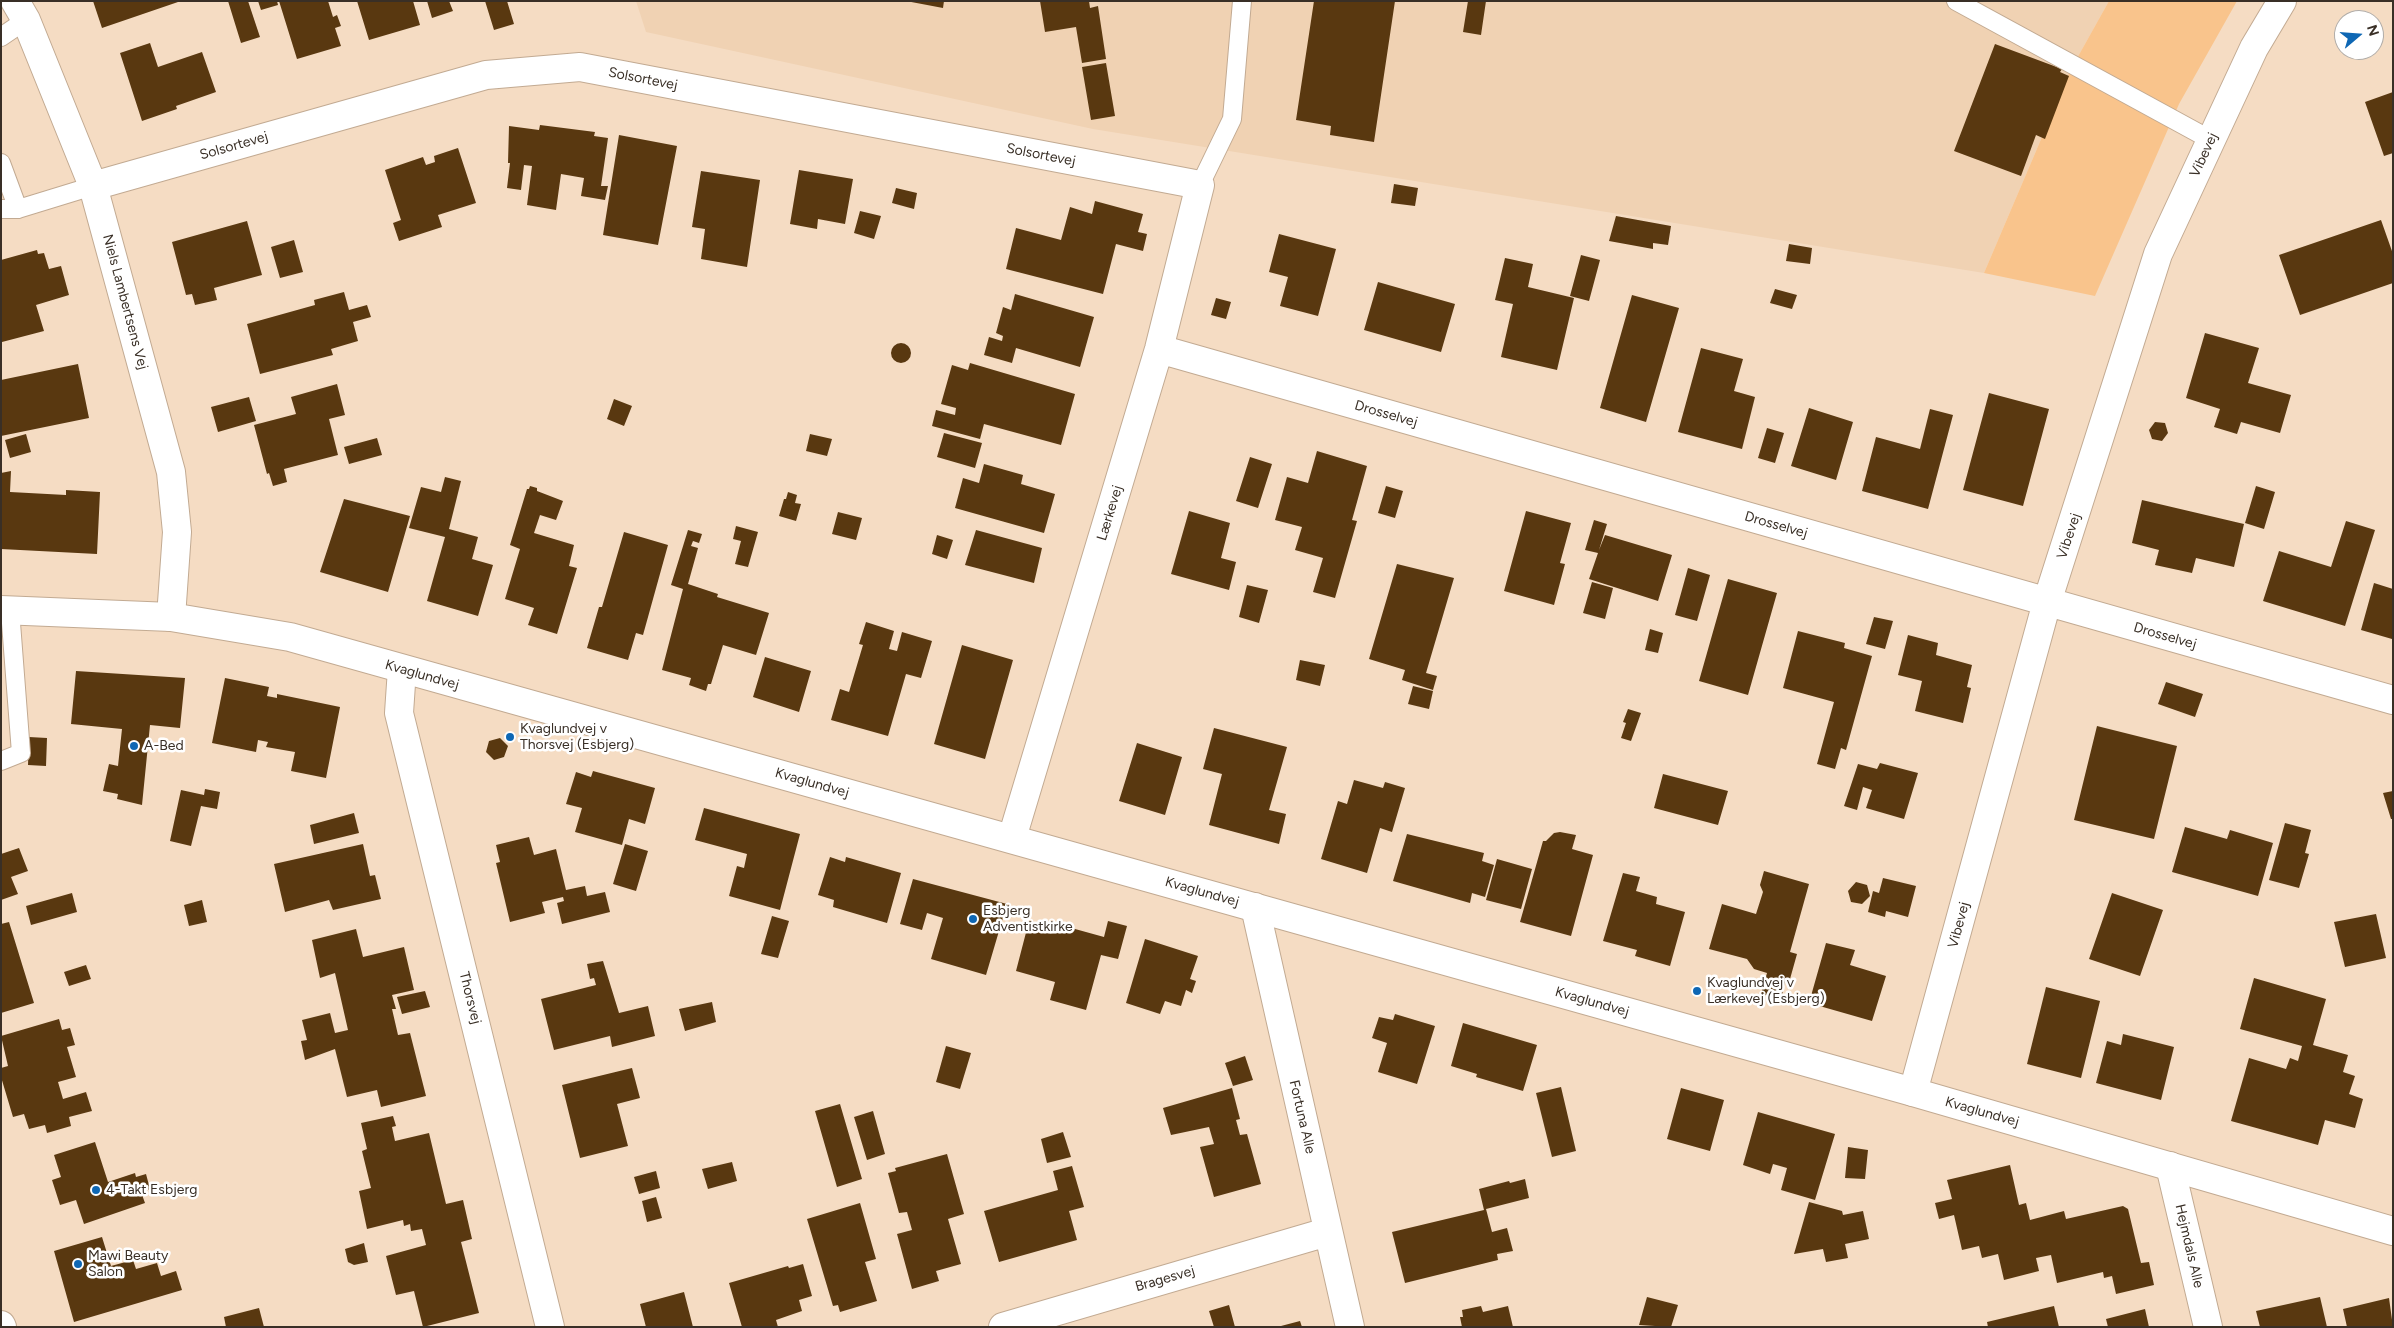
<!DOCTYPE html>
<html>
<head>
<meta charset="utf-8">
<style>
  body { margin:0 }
  #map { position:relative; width:2394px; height:1328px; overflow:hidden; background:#f5dcc3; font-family:Figtree,sans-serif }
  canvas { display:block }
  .frame { position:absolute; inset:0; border:2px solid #392f26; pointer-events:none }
  .north { position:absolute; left:2334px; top:10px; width:50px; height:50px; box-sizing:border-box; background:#fff; border:1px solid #b0aca8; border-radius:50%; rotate:72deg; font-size:14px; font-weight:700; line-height:20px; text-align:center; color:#392f26 }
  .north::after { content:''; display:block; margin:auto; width:18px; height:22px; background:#0e67b4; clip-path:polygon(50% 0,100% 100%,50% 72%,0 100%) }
</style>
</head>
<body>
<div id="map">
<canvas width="2394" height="1328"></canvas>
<div class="frame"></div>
<div class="north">N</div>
</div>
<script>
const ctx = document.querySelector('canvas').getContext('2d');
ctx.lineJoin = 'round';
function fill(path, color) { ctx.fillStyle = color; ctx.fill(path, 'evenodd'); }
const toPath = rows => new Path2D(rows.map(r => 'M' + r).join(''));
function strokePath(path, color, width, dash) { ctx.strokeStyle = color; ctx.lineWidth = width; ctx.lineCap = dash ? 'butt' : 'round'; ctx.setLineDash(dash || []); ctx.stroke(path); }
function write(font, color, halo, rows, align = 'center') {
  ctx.font = font + ' Figtree,sans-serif'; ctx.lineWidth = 5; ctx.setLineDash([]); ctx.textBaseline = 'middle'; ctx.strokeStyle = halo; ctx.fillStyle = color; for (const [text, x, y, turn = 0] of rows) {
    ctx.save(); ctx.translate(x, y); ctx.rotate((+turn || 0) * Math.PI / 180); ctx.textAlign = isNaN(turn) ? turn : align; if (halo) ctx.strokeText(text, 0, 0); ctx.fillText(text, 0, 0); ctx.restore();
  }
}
const built = toPath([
  [636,1,2109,1,2071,69,1984,273,1093,129,646,32]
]);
const green = toPath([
  [2109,1,2237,1,2179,104,2095,296,1984,273,2071,69]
]);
const building = toPath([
  [93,1,178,1,178,2,102,28],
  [228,1,248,1,260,37,241,43],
  [258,1,277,1,278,5,261,10],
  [279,1,328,1,333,17,337,15,341,26,335,28,341,46,297,59],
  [357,1,413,1,420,25,369,40],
  [427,1,449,1,453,11,432,18],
  [485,1,507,1,514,24,494,30],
  [906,1,944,1,943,8],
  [1040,1,1089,1,1090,8,1098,6,1106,59,1082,63,1076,27,1045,32],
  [1314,1,1395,1,1374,142,1330,135,1331,126,1296,120],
  [1468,1,1486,1,1481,35,1463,32],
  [150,43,158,67,202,52,216,92,176,106,177,109,142,121,120,53],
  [1995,44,2062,69,2060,72,2069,76,2045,139,2036,135,2021,176,1954,151],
  [1106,63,1115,116,1091,120,1082,67],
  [2393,92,2393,153,2384,156,2365,102],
  [540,125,595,132,594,136,608,138,601,186,608,186,605,200,581,196,584,178,561,174,556,210,527,205,532,166,524,165,521,190,507,188,510,163,508,163,509,126,539,130],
  [619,135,677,146,658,245,603,235],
  [458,148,476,203,438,215,442,227,399,241,393,223,401,220,385,170,423,157,426,165,435,162,434,156],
  [799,170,853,179,845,224,818,219,817,229,790,224],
  [701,171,760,180,747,267,701,259,705,229,692,227],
  [1394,184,1418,188,1415,206,1391,203],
  [896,188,917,193,914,209,892,203],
  [1095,201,1143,214,1138,232,1147,234,1143,251,1116,244,1103,294,1006,269,1016,228,1061,240,1070,207,1092,214],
  [860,211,881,216,874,239,854,233],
  [1616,216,1671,226,1668,245,1653,243,1653,249,1609,241],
  [2381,220,2393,254,2393,283,2300,315,2279,255],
  [247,221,262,275,214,288,217,300,195,305,192,294,186,295,172,242],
  [1279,234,1336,249,1318,316,1280,306,1288,277,1269,272],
  [294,240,303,272,280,278,271,247],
  [1789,244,1812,248,1810,264,1786,261],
  [37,250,38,254,44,253,49,269,61,266,69,295,36,305,44,331,2,342,1,260],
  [1581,255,1600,260,1589,301,1570,296],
  [1505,258,1533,264,1528,287,1574,298,1557,370,1501,357,1513,304,1495,300],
  [1378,282,1455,304,1441,352,1364,330],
  [1775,289,1797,295,1792,309,1770,303],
  [344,292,349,310,367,305,371,317,353,322,358,341,331,349,333,355,260,374,247,324,315,305,314,300],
  [1015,294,1094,317,1080,367,1016,348,1012,363,984,355,989,337,1002,341,1003,336,996,333,1003,307,1011,310],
  [1632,295,1679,308,1646,422,1600,408],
  [1216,298,1231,302,1226,319,1211,315],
  [2205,333,2259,348,2248,383,2291,395,2280,433,2241,422,2237,434,2214,427,2220,409,2186,398],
  '891 353a10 10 0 1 1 20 0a10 10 0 1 1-20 0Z',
  [1701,348,1743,359,1734,391,1755,397,1742,449,1678,432],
  [970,363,1075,394,1061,445,984,424,980,439,932,426,936,410,955,415,956,408,941,404,952,365,968,370],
  [78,364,89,418,1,436,1,380],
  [337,384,345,415,329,419,338,455,284,469,287,482,273,486,269,473,267,474,254,425,296,414,291,397],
  [1989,393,2049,409,2023,506,1963,490],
  [249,397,256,421,218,432,211,407],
  [614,399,632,406,624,426,607,419],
  [1809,408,1853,422,1836,480,1791,466],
  [1930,409,1953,415,1928,509,1862,491,1876,437,1920,449],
  [2155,422,2165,423,2168,433,2162,441,2152,439,2149,430],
  [1767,428,1784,433,1775,463,1758,458],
  [944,433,982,443,975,468,937,457],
  [26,434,31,452,10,458,5,440],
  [810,434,832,439,827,456,806,451],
  [377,438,382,455,349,464,344,447],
  [1317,451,1367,466,1352,520,1357,521,1335,598,1313,592,1323,558,1295,550,1302,527,1275,520,1287,477,1308,483],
  [1250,457,1272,464,1258,508,1236,501],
  [984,464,1023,475,1021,484,1055,494,1044,533,955,508,963,478,979,483],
  [11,471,10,492,66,495,66,490,100,492,97,554,1,549,1,473],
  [445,477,461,481,449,529,478,537,472,559,493,565,478,616,427,601,445,537,409,528,421,487,441,492],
  [530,486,537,488,537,491,563,501,556,520,540,515,534,533,574,545,569,566,577,568,557,634,528,625,534,608,505,599,520,549,510,545,527,489,529,489],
  [1386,486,1403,491,1395,518,1378,513],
  [2256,486,2275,492,2264,529,2245,523],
  [788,492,797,495,795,503,801,504,796,521,779,516,784,499,786,499],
  [344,499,410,516,388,592,320,572],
  [2142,500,2244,524,2234,567,2196,558,2192,573,2155,565,2159,550,2132,543],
  [1189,511,1230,523,1221,558,1236,562,1229,590,1171,574],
  [1526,511,1571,523,1560,563,1565,564,1554,605,1504,591],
  [838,512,862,518,856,540,832,534],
  [1594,520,1607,524,1599,550,1605,535,1672,555,1658,601,1589,579,1598,553,1585,550],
  [2346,521,2375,530,2345,626,2263,601,2279,551,2331,567],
  [736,526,758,532,748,567,735,564,741,541,733,539],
  [688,530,702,534,699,543,693,541,691,546,698,548,688,584,718,594,717,597,769,613,756,655,723,645,711,684,708,684,706,691,689,685,691,678,662,670,683,589,671,585],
  [976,530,1042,548,1034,583,965,565],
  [624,532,668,545,643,635,636,633,628,660,587,648,599,607,602,607],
  [937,535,953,540,947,559,932,554],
  [1397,564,1454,578,1426,673,1437,676,1433,690,1402,680,1405,670,1369,659],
  [1688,568,1710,575,1697,621,1675,615],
  [1728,579,1777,593,1748,695,1699,681],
  [1592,582,1613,588,1605,619,1583,613],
  [2374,583,2393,589,2392,639,2361,630],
  [1247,585,1268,590,1259,623,1239,617],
  [1874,617,1893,621,1885,649,1866,644],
  [866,622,894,631,889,649,897,651,902,632,932,641,921,678,906,674,888,736,831,720,840,689,849,692,863,645,859,644],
  [1650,629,1663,633,1658,653,1645,650],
  [1798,631,1845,643,1844,648,1872,656,1846,750,1841,748,1835,769,1817,764,1834,702,1783,688],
  [1908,635,1938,643,1936,655,1972,665,1967,687,1971,688,1963,723,1915,711,1922,681,1898,675],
  [962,645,1013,660,985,759,934,744],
  [765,657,811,671,799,712,753,697],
  [1300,660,1325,665,1320,686,1296,680],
  [76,671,185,678,180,728,150,725,142,805,117,799,118,794,103,791,109,764,118,766,122,729,71,724],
  [225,678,269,687,267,696,277,698,277,694,340,707,326,778,291,771,295,752,266,747,268,742,258,740,256,752,212,743],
  [2166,682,2203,694,2195,717,2158,704],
  [1413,686,1433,691,1429,709,1408,704],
  [1628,709,1641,713,1631,741,1621,738,1626,723,1623,722],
  [2097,726,2177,746,2154,839,2074,820],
  [1214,728,1287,747,1269,810,1286,814,1279,844,1209,825,1222,774,1203,769],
  [29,737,47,738,46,766,28,765],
  [500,738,508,746,504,757,494,760,486,752,489,741],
  [1137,743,1182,757,1165,815,1119,801],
  [1880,763,1918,773,1904,819,1866,808,1872,790,1863,787,1857,810,1844,806,1858,764,1877,769],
  [593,771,655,788,645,824,629,819,622,845,575,832,582,808,566,804,576,772,591,777],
  [1663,774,1728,791,1718,825,1654,808],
  [1354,780,1383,788,1385,782,1405,788,1392,832,1380,828,1367,873,1321,859,1338,801,1347,804],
  [205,789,220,792,217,809,201,806,191,846,170,841,181,790,204,795],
  [2393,791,2393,819,2391,819,2383,793],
  [704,808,800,834,780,910,729,896,737,866,744,868,747,854,695,840],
  [354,813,359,833,314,844,310,825],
  [2285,823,2311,830,2305,853,2309,854,2299,888,2269,880],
  [2185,827,2227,839,2230,830,2273,843,2258,896,2172,872],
  [1560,832,1576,835,1572,849,1593,855,1571,936,1520,922,1543,841,1546,841,1554,833],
  [1407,834,1484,853,1482,861,1494,865,1485,897,1472,893,1470,903,1393,881],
  [529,837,534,855,556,849,566,890,585,886,587,896,605,892,610,912,562,924,557,903,564,901,563,897,542,902,545,913,510,922,496,863,500,862,496,845],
  [363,844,370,876,375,875,381,899,333,910,329,900,285,912,274,864],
  [625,844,648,851,636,891,613,884],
  [19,848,28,871,11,877,18,894,1,900,1,854],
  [830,857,845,862,846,857,901,873,887,923,833,907,834,900,818,895],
  [1497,859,1532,869,1521,909,1486,900],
  [1764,871,1809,884,1790,952,1797,954,1790,979,1786,978,1781,999,1761,994,1767,973,1754,969,1747,959,1709,949,1722,904,1756,914,1763,892,1760,885],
  [1623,873,1640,877,1636,891,1657,897,1656,904,1685,912,1670,966,1635,956,1637,950,1603,941],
  [1883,878,1916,886,1908,917,1886,911,1885,917,1868,912,1873,891,1879,893],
  [913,879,1007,904,986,975,931,959,943,918,927,913,922,930,900,924],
  [1856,882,1867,885,1870,896,1862,904,1851,902,1848,891],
  [72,893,77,912,31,925,26,906],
  [2112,893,2163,910,2140,976,2089,959],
  [202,900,207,922,189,926,184,905],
  [2376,914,2386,958,2345,967,2334,922],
  [772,916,789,921,778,958,761,954],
  [1029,921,1056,928,1057,924,1104,937,1108,921,1127,926,1118,959,1101,955,1086,1010,1050,1000,1055,982,1016,971],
  [9,922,34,1003,1,1013,1,924],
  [356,929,363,957,404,947,414,990,392,995,396,1009,392,1009,398,1035,410,1033,426,1096,381,1107,377,1090,347,1097,335,1049,305,1060,301,1041,307,1040,302,1020,330,1013,335,1033,348,1030,335,973,320,978,312,940],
  [1145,939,1198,956,1190,979,1196,981,1192,993,1186,990,1181,1006,1165,1001,1160,1014,1126,1003],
  [1826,943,1855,950,1850,965,1886,976,1872,1021,1809,1003],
  [603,961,619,1013,648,1006,655,1036,612,1047,610,1036,554,1050,541,999,596,985,594,978,590,979,587,964],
  [86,965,91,979,69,986,64,972],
  [2254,978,2326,999,2313,1045,2348,1055,2343,1072,2355,1076,2349,1094,2363,1099,2355,1128,2325,1120,2318,1145,2231,1121,2249,1058,2286,1069,2290,1058,2298,1061,2302,1046,2240,1029],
  [2046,987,2100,1001,2081,1078,2027,1064],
  [425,991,430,1007,402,1014,397,997],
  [712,1002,716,1022,685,1031,679,1009],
  [1395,1014,1435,1026,1417,1084,1378,1072,1387,1043,1372,1038,1379,1017,1393,1020],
  [59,1019,62,1030,70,1028,75,1045,67,1047,76,1077,58,1082,63,1099,86,1092,92,1111,69,1117,71,1126,47,1133,45,1125,29,1129,24,1114,13,1117,1,1077,1,1068,8,1066,1,1036],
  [1463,1023,1537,1045,1523,1091,1476,1077,1477,1074,1451,1066],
  [2123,1034,2174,1047,2161,1100,2096,1083,2107,1041,2121,1045],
  [946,1046,971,1053,960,1089,936,1082],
  [1245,1056,1253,1080,1233,1086,1225,1063],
  [632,1068,640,1098,617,1104,628,1146,580,1158,562,1085],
  [1561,1087,1576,1151,1552,1157,1536,1093],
  [1232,1088,1240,1119,1236,1120,1240,1135,1247,1134,1261,1184,1214,1197,1200,1147,1214,1144,1209,1127,1171,1135,1163,1108],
  [1681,1088,1724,1100,1710,1151,1667,1139],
  [840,1104,862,1179,837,1187,815,1111],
  [873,1111,885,1154,867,1160,854,1117],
  [1758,1112,1835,1134,1815,1200,1781,1190,1787,1168,1773,1164,1770,1174,1743,1165],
  [393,1116,396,1126,392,1127,395,1141,429,1133,446,1204,463,1200,472,1239,461,1242,479,1313,423,1327,414,1291,396,1295,386,1256,426,1245,422,1229,411,1231,410,1224,404,1226,403,1220,367,1229,359,1191,371,1188,362,1151,367,1149,361,1123],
  [1063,1132,1071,1157,1047,1163,1041,1139],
  [95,1142,108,1182,135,1173,136,1177,146,1174,150,1189,141,1192,145,1203,84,1224,76,1200,60,1205,52,1180,61,1177,54,1155],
  [1848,1147,1868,1150,1865,1179,1845,1178],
  [947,1154,964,1214,948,1219,961,1264,936,1271,939,1281,912,1289,897,1234,912,1230,907,1212,899,1213,888,1173,896,1171,895,1168],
  [732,1162,737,1181,708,1189,702,1169],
  [2010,1165,2019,1205,2026,1203,2030,1220,2064,1211,2066,1219,2123,1206,2128,1209,2141,1263,2149,1262,2154,1285,2116,1294,2112,1276,2104,1278,2103,1272,2057,1283,2051,1255,2036,1258,2039,1271,2004,1280,1998,1254,1982,1258,1979,1246,1962,1250,1954,1215,1939,1219,1935,1203,1952,1199,1947,1180],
  [1072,1166,1084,1207,1069,1211,1077,1240,999,1262,984,1211,1058,1190,1053,1171],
  [656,1171,660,1188,639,1194,634,1177],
  [1525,1179,1529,1198,1486,1209,1492,1232,1507,1228,1513,1251,1497,1254,1498,1260,1405,1283,1392,1232,1484,1210,1479,1189,1509,1181,1510,1183],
  [656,1197,662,1218,647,1222,642,1201],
  [1809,1202,1842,1211,1843,1215,1863,1211,1869,1239,1845,1244,1848,1258,1826,1262,1823,1249,1794,1254],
  [860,1203,876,1259,865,1262,877,1301,840,1312,838,1305,833,1306,807,1219],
  [102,1237,111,1266,133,1260,136,1269,157,1263,161,1276,176,1271,182,1290,74,1322,54,1251],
  [364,1243,368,1262,354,1265,348,1262,345,1249],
  [803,1264,812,1296,799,1300,802,1311,776,1320,778,1327,742,1327,729,1283,788,1266,789,1268],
  [684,1292,693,1327,646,1327,640,1304],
  [1647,1297,1678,1305,1671,1327,1639,1325],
  [2320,1297,2327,1327,2260,1327,2256,1311],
  [2389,1298,2393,1327,2347,1327,2343,1309],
  [1229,1305,1235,1327,1214,1327,1209,1311],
  [1481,1306,1483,1312,1508,1306,1513,1327,1462,1327,1460,1317,1463,1317,1462,1310],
  [2054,1306,2059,1327,1988,1327,1987,1322],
  [259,1308,264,1327,226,1327,224,1317],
  [2145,1309,2149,1327,2108,1327,2106,1319],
  [1300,1321,1302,1327,1281,1327,1281,1326]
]);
const lane = toPath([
  [1956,1,2211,140],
  [1,37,26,20],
  [1,163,18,209],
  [1200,185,1232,119,1242,1],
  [1,209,18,209,93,186],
  [1,761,21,753,10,610]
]);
const street = toPath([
  [15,1,26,20,93,186,171,472,177,532,171,617],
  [93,186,486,75,580,67,1200,185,1159,349,1012,838],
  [1159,349,2393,700],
  [402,669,399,713,550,1327],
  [1255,907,1350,1327],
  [1913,1092,2047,602,2158,254,2254,48,2282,1],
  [2170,1166,2208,1327],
  [1003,1327,1327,1232]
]);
const secondary = toPath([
  [1,610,171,617,290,637,1913,1092,2393,1231],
  [1,1325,2,1327]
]);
const markers = [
  [510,737,5,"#0e67b4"],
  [134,746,5,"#0e67b4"],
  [973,919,5,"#0e67b4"],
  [1697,991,5,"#0e67b4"],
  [96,1190,5,"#0e67b4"],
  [78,1264,5,"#0e67b4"]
];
const streetNames = [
  ["Solsortevej",643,79,11],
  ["Solsortevej",234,146,-16],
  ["Solsortevej",1041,155,11],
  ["Vibevej",2204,155,-65],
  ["Niels Lambertsens Vej",125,302,75],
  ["Drosselvej",1386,414,16],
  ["Lærkevej",1110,513,-73],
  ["Drosselvej",1776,525,16],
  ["Vibevej",2069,536,-72],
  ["Drosselvej",2165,636,16],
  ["Kvaglundvej",422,675,16],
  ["Kvaglundvej",812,783,16],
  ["Kvaglundvej",1202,892,16],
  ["Vibevej",1959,925,-75],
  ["Thorsvej",470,998,76],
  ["Kvaglundvej",1592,1002,16],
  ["Kvaglundvej",1982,1112,16],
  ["Fortuna Alle",1302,1117,77],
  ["Hejmdals Alle",2189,1246,77],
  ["Bragesvej",1165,1279,-16]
];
const poiNames = [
  ["Kvaglundvej v",520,729],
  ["Thorsvej (Esbjerg)",520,745],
  ["A-Bed",144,746],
  ["Esbjerg",983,911],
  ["Adventistkirke",983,927],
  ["Kvaglundvej v",1707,983],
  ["Lærkevej (Esbjerg)",1707,999],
  ["4-Takt Esbjerg",106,1190],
  ["Mawi Beauty",88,1256],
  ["Salon",88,1272]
];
fill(built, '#f0d2b3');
fill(green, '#f9c48c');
fill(building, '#593810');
strokePath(lane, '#c2aa92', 20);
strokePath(street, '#c2aa92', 30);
strokePath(secondary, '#c2aa92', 30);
strokePath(lane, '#fff', 18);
strokePath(street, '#fff', 28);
strokePath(secondary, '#fff', 28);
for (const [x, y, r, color] of markers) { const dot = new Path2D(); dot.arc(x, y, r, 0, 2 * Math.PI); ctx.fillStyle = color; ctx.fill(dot); strokePath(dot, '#fff', 2); }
write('14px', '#392f26', '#fff', streetNames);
write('14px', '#392f26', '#fff', poiNames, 'left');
</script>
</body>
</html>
